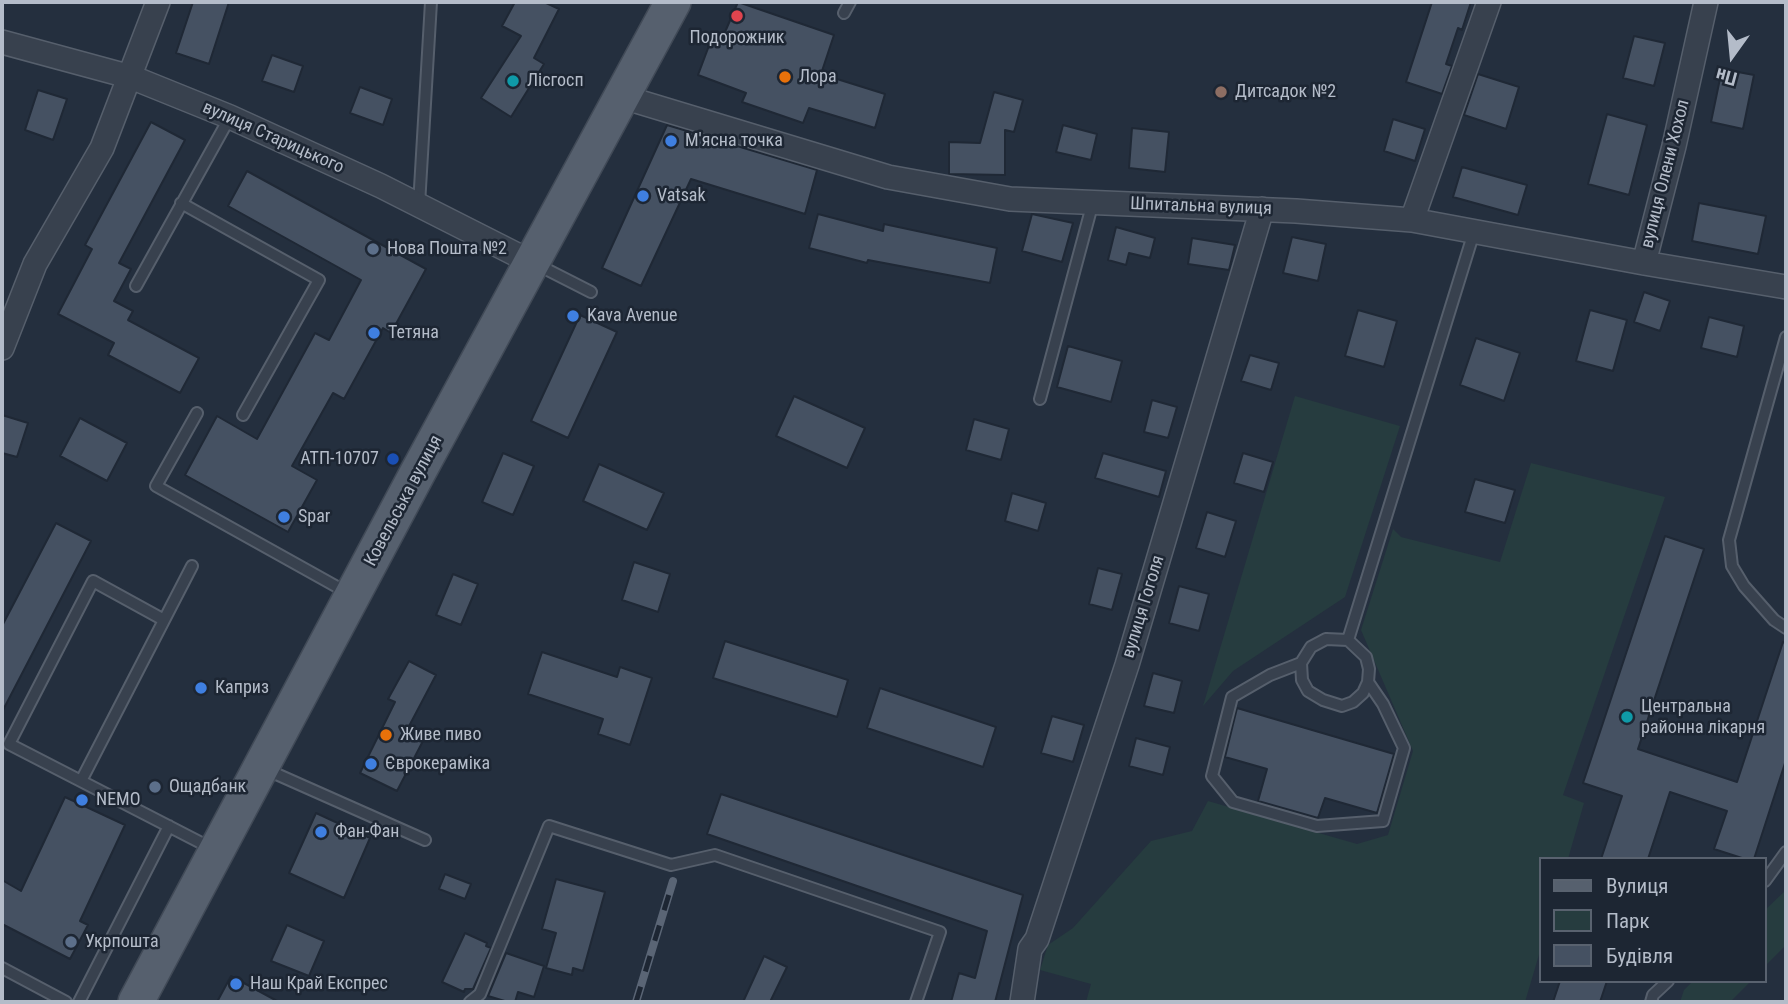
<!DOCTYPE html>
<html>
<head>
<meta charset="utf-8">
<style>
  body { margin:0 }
  #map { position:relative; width:1788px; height:1004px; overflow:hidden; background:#242f3e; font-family:"Roboto Condensed",sans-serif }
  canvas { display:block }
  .frame { position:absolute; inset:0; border:4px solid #b4bcc9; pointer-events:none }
  .legend { position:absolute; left:1539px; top:857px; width:228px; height:126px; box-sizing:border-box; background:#1d2633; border:2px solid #59626f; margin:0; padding:9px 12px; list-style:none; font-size:21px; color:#b4bcc9 }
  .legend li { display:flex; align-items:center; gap:14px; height:35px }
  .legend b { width:35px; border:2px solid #59626f }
  .north { position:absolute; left:1697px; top:21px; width:70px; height:70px; -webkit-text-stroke:5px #1d2633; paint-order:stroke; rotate:195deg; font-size:19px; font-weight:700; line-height:28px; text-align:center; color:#b4bcc9 }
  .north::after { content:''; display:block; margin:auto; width:24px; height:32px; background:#b4bcc9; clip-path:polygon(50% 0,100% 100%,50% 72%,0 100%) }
</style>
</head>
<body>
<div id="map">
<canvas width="1788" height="1004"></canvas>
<div class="frame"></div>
<ul class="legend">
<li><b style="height:9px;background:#56606e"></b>Вулиця</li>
<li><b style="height:19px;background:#263c3f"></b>Парк</li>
<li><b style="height:19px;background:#455162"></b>Будівля</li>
</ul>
<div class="north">Пн</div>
</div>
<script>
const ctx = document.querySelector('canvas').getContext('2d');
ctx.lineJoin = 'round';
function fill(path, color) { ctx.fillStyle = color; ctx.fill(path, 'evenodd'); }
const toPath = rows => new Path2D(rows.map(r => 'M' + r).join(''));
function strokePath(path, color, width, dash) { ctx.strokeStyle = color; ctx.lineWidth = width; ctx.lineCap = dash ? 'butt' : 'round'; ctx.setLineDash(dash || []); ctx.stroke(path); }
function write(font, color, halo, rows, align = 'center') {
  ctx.font = font + ' "Roboto Condensed",sans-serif'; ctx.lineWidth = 5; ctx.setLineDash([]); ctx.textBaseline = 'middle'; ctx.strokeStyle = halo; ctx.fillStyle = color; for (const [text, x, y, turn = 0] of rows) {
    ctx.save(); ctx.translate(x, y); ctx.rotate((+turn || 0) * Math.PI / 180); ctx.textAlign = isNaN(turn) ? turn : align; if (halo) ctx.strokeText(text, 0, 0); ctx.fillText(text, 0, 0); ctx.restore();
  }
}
const green = toPath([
  [1295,396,1400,426,1345,597,1233,671,1203,706],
  [1531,463,1665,497,1563,795,1584,803,1568,859,1541,859,1541,948,1525,1002,1086,1002,1091,984,1040,970,1048,945,1073,928,1151,841,1192,831,1208,801,1357,844,1388,835,1413,751,1361,630,1393,529,1401,537,1500,562],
  [1786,890,1786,945,1765,966,1765,910],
  [1693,981,1751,981,1730,1002,1680,1002,1684,990]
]);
const building = toPath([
  [193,2,229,2,209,64,176,53,193,2],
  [515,2,544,2,559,9,534,58,544,64,511,117,481,98,521,36,502,26,515,2],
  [738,2,834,35,821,74,885,94,875,128,809,108,803,123,742,102,746,93,698,75,713,35,722,39,738,2],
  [1432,2,1471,2,1462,30,1458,28,1446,64,1452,66,1442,94,1406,82,1432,2],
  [1634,36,1665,43,1654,86,1623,78,1634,36],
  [272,55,303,66,294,92,262,81,272,55],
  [1722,69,1754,75,1743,129,1711,122,1722,69],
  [1478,74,1519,87,1506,129,1464,115,1478,74],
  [360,87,392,99,383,125,350,113,360,87],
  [38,90,67,99,53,140,25,130,38,90],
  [994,92,1023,100,1014,132,1005,130,1005,175,949,174,949,142,980,143,994,92],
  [1607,114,1647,125,1629,195,1588,184,1607,114],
  [1393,119,1425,129,1415,161,1384,151,1393,119],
  [151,122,185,140,119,263,131,269,114,301,133,311,128,320,199,358,180,393,108,355,114,343,58,314,92,249,85,245,151,122],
  [667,125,817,170,805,214,691,179,641,286,602,268,667,125],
  [1063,125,1097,134,1091,160,1056,152,1063,125],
  [1132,128,1169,132,1165,172,1129,168,1132,128],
  [1462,167,1527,185,1518,215,1453,197,1462,167],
  [247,171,426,269,391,333,383,328,344,399,333,393,292,466,317,480,288,532,185,475,217,416,257,439,315,333,329,340,361,280,228,206,247,171],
  [1699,203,1766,216,1758,254,1692,241,1699,203],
  [818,214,883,231,884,224,997,248,990,283,868,260,867,263,809,248,818,214],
  [1032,214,1073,223,1062,262,1022,251,1032,214],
  [1116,227,1155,238,1150,258,1129,253,1126,265,1108,260,1116,227],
  [1292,237,1326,244,1318,281,1283,273,1292,237],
  [1192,238,1235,245,1229,270,1188,264,1192,238],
  [1644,292,1670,301,1660,331,1634,322,1644,292],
  [1358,310,1397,321,1384,367,1345,356,1358,310],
  [1590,310,1627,320,1613,371,1576,361,1590,310],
  [580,315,617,332,568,438,531,421,580,315],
  [1709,317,1744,326,1737,357,1701,348,1709,317],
  [1476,338,1520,353,1504,401,1460,385,1476,338],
  [1068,346,1122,361,1111,402,1057,387,1068,346],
  [1250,355,1279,363,1271,390,1241,381,1250,355],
  [794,396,865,428,847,468,776,436,794,396],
  [1152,400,1177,407,1168,438,1144,432,1152,400],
  [2,415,28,423,17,457,2,453,2,415],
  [80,418,127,443,107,481,60,456,80,418],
  [974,419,1009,429,1001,460,966,450,974,419],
  [503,453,534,466,513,515,482,502,503,453],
  [1103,453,1166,471,1159,497,1095,478,1103,453],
  [1243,453,1273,462,1264,492,1234,483,1243,453],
  [599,464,664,493,647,530,583,501,599,464],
  [1475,479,1515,490,1505,523,1465,512,1475,479],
  [1012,493,1046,503,1038,531,1005,521,1012,493],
  [1207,512,1236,521,1225,557,1196,548,1207,512],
  [56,523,91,541,2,712,2,626,56,523],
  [1665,536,1704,549,1638,749,1737,782,1783,642,1786,643,1786,760,1754,859,1745,859,1714,849,1727,811,1670,792,1648,859,1601,859,1622,796,1583,783,1665,536],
  [634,562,670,574,658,612,622,600,634,562],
  [1098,568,1122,574,1112,610,1089,604,1098,568],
  [453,574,478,584,461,625,436,615,453,574],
  [1179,586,1209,594,1199,631,1169,623,1179,586],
  [725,641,848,680,837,717,713,678,725,641],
  [542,652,617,677,620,667,652,678,630,745,598,734,603,719,528,694,542,652],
  [409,661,436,675,407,730,424,739,397,791,360,773,395,702,388,699,409,661],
  [1153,673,1182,681,1174,713,1144,706,1153,673],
  [880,688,996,727,983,767,867,728,880,688],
  [1237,708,1394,754,1377,813,1325,798,1318,818,1258,801,1267,769,1225,757,1237,708],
  [1052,716,1084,725,1073,762,1041,753,1052,716],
  [1136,738,1170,747,1163,775,1129,766,1136,738],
  [721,794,1023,895,995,1002,951,1002,959,973,975,978,987,931,707,834,721,794],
  [65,797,125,825,80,921,88,925,70,959,2,924,2,880,21,891,65,797],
  [316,813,370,838,344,898,289,873,316,813],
  [445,874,471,884,465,899,439,889,445,874],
  [556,879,605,892,583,971,573,968,572,975,546,968,556,933,542,929,556,879],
  [287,925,324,941,309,976,271,961,287,925],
  [465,933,487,943,486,946,491,948,473,989,465,989,464,992,442,982,465,933],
  [506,953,544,966,534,997,518,992,515,1002,508,1002,488,996,506,953],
  [764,956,787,967,770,1002,743,1002,764,956],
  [231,976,279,1002,217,1002,231,976],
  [1560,981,1607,981,1600,1002,1553,1002,1560,981]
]);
const service = toPath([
  [844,13,850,2],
  [181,203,319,280,243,415],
  [419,205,431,2],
  [536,264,591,292],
  [136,286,230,117],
  [1786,337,1729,540,1732,566,1744,586,1774,620,1786,628],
  [1040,399,1093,202],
  [197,413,156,486,348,593],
  [164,620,93,581,9,744,211,848],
  [1326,639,1348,640,1366,657,1369,669,1368,682,1363,693,1353,702,1342,706,1323,700,1308,691,1302,680,1301,663,1311,647,1326,639],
  [1348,640,1474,232],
  [1301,663,1270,675,1232,697,1212,776,1233,802,1317,826,1383,821,1404,748,1383,704,1368,682],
  [265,769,425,840],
  [81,781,192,566],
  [1765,881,1786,852],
  [2,968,66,1002],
  [79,1002,169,826],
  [470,1002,480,994,549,826,671,865,715,855,940,932,916,1002],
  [1651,1002,1653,995,1668,981]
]);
const minor = toPath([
  [2,42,131,77,230,117,381,186,533,263],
  [623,97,888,177,1010,199,1296,211,1412,220,1644,263,1786,287],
  [1412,220,1489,2],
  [1644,263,1674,146,1706,2],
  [2,348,35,264,102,148,158,2],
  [1022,1002,1030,949,1037,939,1127,665,1262,209]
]);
const primary = toPath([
  [136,1002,418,472,673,2]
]);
const rail = toPath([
  [636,1002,673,881]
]);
const markers = [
  [737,16,7,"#e0444e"],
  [785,77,7,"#e8710a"],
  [513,81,7,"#0f9aa8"],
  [1221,92,7,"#8d6e63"],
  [671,141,7,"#3f7fe0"],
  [643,196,7,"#3f7fe0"],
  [373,249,7,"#5c6f8a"],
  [573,316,7,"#3f7fe0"],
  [374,333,7,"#3f7fe0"],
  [393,459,7,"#1a4fb4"],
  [284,517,7,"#3f7fe0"],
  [201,688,7,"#3f7fe0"],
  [1627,717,7,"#0f9aa8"],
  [386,735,7,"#e8710a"],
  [371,764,7,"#3f7fe0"],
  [155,787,7,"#5c6f8a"],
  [82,800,7,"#3f7fe0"],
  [321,832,7,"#3f7fe0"],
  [71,942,7,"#5c6f8a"],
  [236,984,7,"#3f7fe0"]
];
const poiNames = [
  ["Подорожник",737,38,"center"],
  ["Лора",799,77],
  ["Лісгосп",527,81],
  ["Дитсадок №2",1235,92],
  ["М'ясна точка",685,141],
  ["Vatsak",657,196],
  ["Нова Пошта №2",387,249],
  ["Kava Avenue",587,316],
  ["Тетяна",388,333],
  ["АТП-10707",379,459,"right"],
  ["Spar",298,517],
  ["Каприз",215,688],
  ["Центральна",1641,707],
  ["районна лікарня",1641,728],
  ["Живе пиво",400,735],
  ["Єврокераміка",385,764],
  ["Ощадбанк",169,787],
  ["NEMO",96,800],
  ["Фан-Фан",335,832],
  ["Укрпошта",85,942],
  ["Наш Край Експрес",250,984]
];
const streetNames = [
  ["вулиця Старицького",273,138,24],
  ["вулиця Олени Хохол",1666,174,-76],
  ["Шпитальна вулиця",1201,207,2],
  ["Ковельська вулиця",404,501,-62],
  ["вулиця Гоголя",1144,607,-73]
];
fill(green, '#263c3f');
fill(building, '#455162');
strokePath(building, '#1f2835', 2);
strokePath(service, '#565f6c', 14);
strokePath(minor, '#565f6c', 26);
strokePath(primary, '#414a57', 38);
strokePath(service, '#38414e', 10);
strokePath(minor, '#38414e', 23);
strokePath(primary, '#56606e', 35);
strokePath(rail, '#5a6575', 8);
strokePath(rail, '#1d2633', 5, [16]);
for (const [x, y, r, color] of markers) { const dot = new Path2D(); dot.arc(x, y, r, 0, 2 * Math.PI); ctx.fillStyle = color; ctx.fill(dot); strokePath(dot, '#1d2633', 2.5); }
write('18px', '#b4bcc9', '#1d2633', poiNames, 'left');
write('18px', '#b4bcc9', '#1d2633', streetNames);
</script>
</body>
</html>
